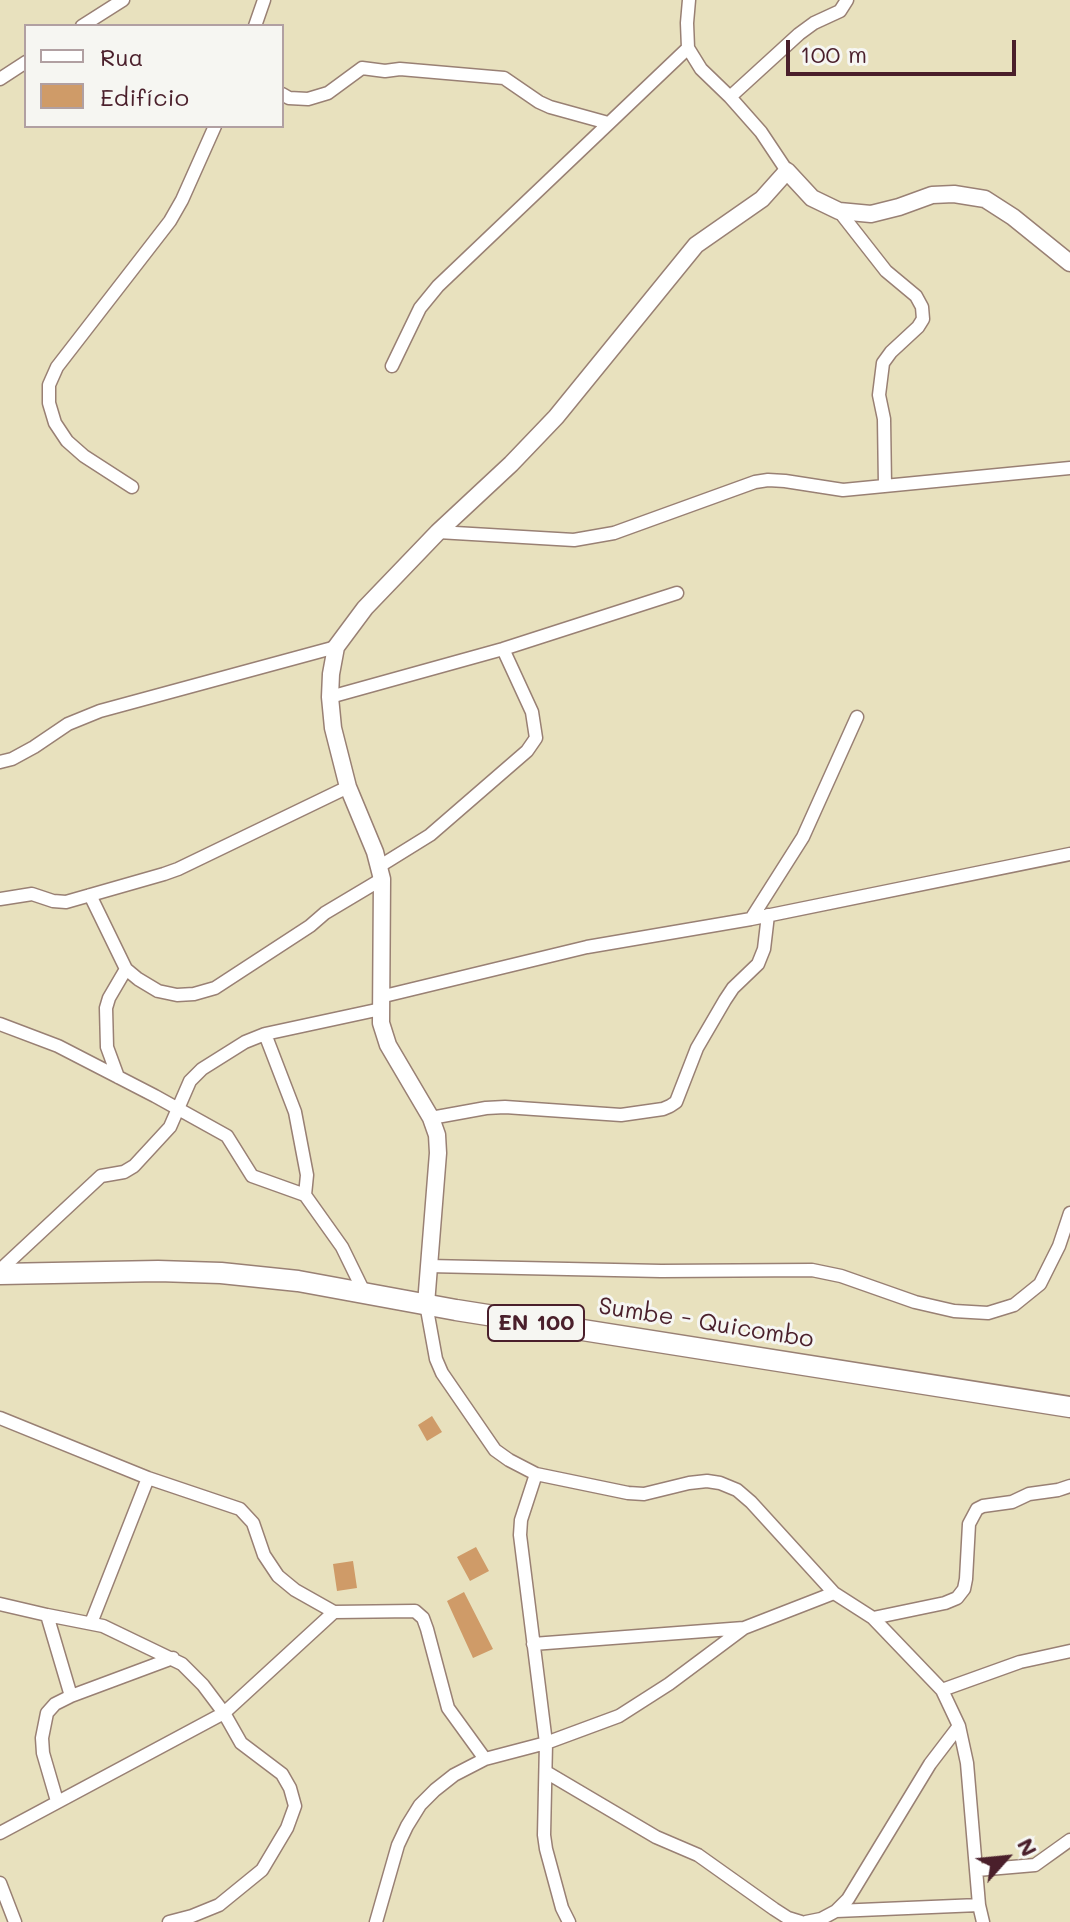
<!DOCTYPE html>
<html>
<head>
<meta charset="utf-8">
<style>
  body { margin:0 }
  #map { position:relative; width:1070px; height:1922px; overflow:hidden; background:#e8e1be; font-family:Mali,sans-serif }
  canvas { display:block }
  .legend { position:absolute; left:24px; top:24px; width:260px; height:104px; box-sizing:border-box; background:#f6f6f2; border:2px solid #b1a0a2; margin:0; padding:10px 14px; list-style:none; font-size:24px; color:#4a1f2b }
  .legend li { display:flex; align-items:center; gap:16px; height:40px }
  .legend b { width:40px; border:2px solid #b1a0a2 }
  .north { position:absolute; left:966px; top:1818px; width:80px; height:80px; -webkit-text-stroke:6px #f6f6f2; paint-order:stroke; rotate:63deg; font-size:22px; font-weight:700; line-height:32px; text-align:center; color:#4a1f2b }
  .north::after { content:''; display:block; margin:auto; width:28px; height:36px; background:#4a1f2b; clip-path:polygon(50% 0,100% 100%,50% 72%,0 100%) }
  .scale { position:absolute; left:786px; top:40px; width:230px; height:36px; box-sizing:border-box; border:4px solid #4a1f2b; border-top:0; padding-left:10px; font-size:24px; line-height:28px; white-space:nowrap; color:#4a1f2b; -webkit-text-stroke:6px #f6f6f2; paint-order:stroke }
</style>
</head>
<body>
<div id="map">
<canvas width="1070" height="1922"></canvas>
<ul class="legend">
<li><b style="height:10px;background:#fff"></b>Rua</li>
<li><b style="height:22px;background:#cf9b68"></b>Edifício</li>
</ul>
<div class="north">N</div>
<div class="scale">100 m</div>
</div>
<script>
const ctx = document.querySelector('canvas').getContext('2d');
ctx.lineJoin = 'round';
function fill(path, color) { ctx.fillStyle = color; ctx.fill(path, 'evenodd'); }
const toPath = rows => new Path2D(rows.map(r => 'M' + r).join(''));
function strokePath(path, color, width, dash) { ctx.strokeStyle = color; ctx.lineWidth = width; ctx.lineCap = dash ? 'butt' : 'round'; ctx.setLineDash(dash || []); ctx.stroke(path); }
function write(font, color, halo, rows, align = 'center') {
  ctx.font = font + ' Mali,sans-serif'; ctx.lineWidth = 6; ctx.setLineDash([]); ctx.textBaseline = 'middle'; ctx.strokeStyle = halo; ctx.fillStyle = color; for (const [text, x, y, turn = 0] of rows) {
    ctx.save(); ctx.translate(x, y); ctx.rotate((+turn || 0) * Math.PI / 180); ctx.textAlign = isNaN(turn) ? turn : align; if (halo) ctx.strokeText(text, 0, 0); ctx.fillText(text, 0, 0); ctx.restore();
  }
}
const building = toPath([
  [432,1416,442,1432,427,1441,418,1425],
  [476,1547,489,1571,470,1581,457,1557],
  [353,1561,357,1588,337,1591,333,1564],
  [464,1592,493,1649,473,1658,447,1601]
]);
const minor = toPath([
  [689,0,687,23,688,48,701,69,730,97,761,132,787,171],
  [82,26,123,0],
  [255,26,264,0],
  [0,79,26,62],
  [282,94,289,98,308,99,328,93,362,68,385,71,400,69,504,78,539,102,550,107,608,123],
  [730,97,799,34,814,23,840,11,847,0],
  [839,211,886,271,916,296,922,307,923,319,918,327,891,352,883,363,879,395,884,419,885,486],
  [392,366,420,308,438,286,688,48],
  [132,487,84,456,67,441,55,423,49,403,49,385,57,367,170,221,182,200,215,126],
  [438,532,574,540,614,533,755,482,768,480,785,481,843,490,1070,468],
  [330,697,503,649,677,593],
  [0,762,12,759,34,747,68,724,100,711,336,647],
  [380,866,430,835,527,751,536,738,532,712,503,649],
  [90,895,126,969,138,979,158,991,177,995,194,994,215,988,310,926,325,913,382,879],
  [0,899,32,894,53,901,66,902,164,874,178,869,348,787],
  [751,919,803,837,857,717],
  [380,997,587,947,751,919,1070,854],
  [0,1024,58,1046,155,1096,227,1136,252,1176,305,1195,342,1247,365,1294],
  [265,1034,295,1112,307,1175,305,1195],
  [118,1077,107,1047,106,1008,109,998,126,969],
  [431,1118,486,1108,505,1107,621,1115,663,1109,670,1106,676,1102,697,1048,725,1000,733,988,758,964,764,949,768,915],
  [428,1266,661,1271,812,1270,841,1276,915,1302,954,1311,988,1313,1014,1305,1040,1284,1059,1246,1070,1213],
  [0,1270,101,1176,124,1172,134,1166,170,1127,190,1081,202,1069,245,1042,265,1034,381,1009],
  [426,1304,436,1359,442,1373,495,1450,509,1460,536,1474,628,1493,644,1494,689,1483,707,1481,720,1483,737,1490,751,1502,834,1593,873,1618,942,1690,959,1726,967,1763,979,1905,983,1922],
  [0,1418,148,1478,240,1509,253,1523,264,1555,278,1576,295,1590,334,1612,415,1611,423,1618,427,1629,448,1708,485,1759],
  [536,1474,521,1520,520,1535,546,1743,544,1835,546,1849,562,1908,569,1922],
  [0,1604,47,1615,103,1626,182,1664,203,1685,224,1713,241,1743,282,1774,290,1788,295,1806,287,1828,262,1870,219,1905,192,1916,169,1922],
  [47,1615,71,1696],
  [873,1618,945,1603,957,1598,964,1589,966,1579,969,1524,977,1509,983,1506,1012,1502,1029,1494,1058,1490,1070,1486],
  [91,1623,148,1478],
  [533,1644,744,1628,834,1593],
  [942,1690,1020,1662,1070,1651],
  [546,1772,656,1837,698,1855,774,1909,788,1918,801,1922],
  [57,1801,43,1753,42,1738,47,1713,55,1704,71,1696,173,1658],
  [0,1833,224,1713,334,1612],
  [977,1870,1035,1865,1070,1840],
  [0,1883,15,1922],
  [836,1911,979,1905],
  [376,1922,398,1845,407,1826,420,1805,435,1790,454,1775,485,1759,546,1743,619,1716,669,1684,744,1628],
  [806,1922,821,1919,836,1911,848,1899,930,1764,959,1726]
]);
const tertiary = toPath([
  [426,1304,438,1153,437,1135,431,1118,388,1045,381,1023,382,879,375,852,348,787,333,728,330,697,331,674,336,647,365,608,438,532,511,464,556,417,696,245,762,199,787,171,812,198,839,211,871,214,899,207,932,195,954,194,985,199,1013,217,1070,263]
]);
const primary = toPath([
  [0,1274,158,1271,221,1273,298,1281,456,1310,1070,1407]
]);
const shields = [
  [536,1323,96]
];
const shieldNames = [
  ["EN 100",536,1323]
];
const streetNames = [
  ["Sumbe - Quicombo",706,1323,9]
];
fill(building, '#cf9b68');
strokePath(minor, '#998074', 15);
strokePath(tertiary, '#998074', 19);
strokePath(primary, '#998074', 23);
strokePath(minor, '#fff', 12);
strokePath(tertiary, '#fff', 16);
strokePath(primary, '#fff', 20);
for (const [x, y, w] of shields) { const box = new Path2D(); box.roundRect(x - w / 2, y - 18, w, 36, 6); ctx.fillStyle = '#f6f6f2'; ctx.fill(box); strokePath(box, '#4a1f2b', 2); }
write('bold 22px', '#4a1f2b', null, shieldNames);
write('24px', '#4a1f2b', '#f6f6f2', streetNames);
</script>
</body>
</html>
